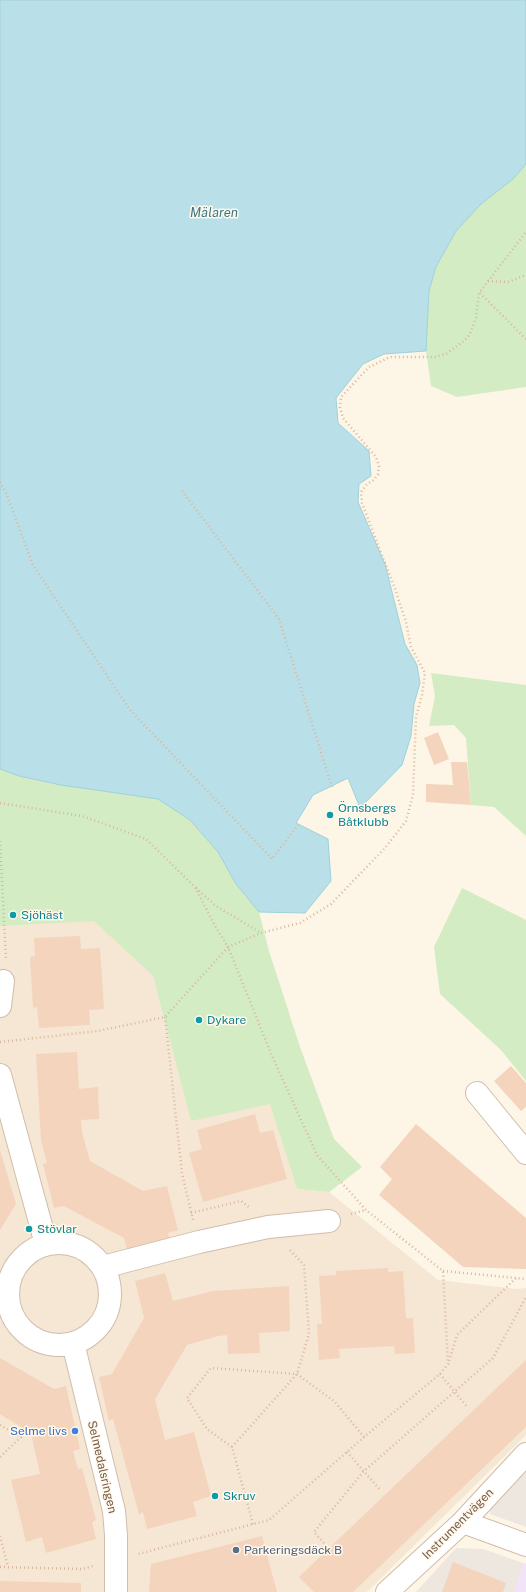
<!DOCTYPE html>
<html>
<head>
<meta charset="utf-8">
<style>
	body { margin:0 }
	canvas { display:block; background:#fdf5e6 }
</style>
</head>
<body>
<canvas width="526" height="1592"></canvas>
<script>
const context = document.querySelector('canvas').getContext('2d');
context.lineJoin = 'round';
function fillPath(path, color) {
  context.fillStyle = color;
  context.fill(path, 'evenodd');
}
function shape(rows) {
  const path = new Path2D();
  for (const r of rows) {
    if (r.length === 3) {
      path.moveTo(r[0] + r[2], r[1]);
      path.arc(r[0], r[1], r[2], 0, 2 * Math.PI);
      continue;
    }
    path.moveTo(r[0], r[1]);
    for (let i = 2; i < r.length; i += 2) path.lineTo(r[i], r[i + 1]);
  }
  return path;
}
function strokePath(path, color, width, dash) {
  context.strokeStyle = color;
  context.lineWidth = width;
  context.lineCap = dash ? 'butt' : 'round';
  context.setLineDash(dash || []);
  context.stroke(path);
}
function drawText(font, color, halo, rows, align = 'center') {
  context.font = font + ' "Public Sans",sans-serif';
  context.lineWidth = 3;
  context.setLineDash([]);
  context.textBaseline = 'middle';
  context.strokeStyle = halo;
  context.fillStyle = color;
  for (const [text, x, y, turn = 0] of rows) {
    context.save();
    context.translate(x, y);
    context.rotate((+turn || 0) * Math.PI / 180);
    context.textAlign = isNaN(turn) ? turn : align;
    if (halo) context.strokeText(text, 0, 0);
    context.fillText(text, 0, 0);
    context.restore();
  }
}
fillPath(shape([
	[94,920,153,976,191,1120,270,1103,297,1189,329,1192,438,1280,517,1289,526,1288,526,1435,367,1592,0,1592,0,926]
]), '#f5e7d4');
fillPath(shape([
	[526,1464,526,1527,490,1514,490,1502],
	[456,1548,483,1549,526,1564,526,1592,416,1592]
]), '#ede7e0');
fillPath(shape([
	[523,1563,526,1564,526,1592,514,1592]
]), '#f2e3fa');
fillPath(shape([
	[526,164,526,387,457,397,431,386,426,351,429,291,436,268,456,231,481,204,513,179],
	[431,673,526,685,526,836,494,807,471,805,466,738,454,725,429,726,435,696],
	[0,769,19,776,61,785,158,799,190,820,218,852,236,884,259,912,269,951,300,1047,334,1139,362,1167,329,1192,297,1189,270,1104,191,1121,153,976,94,921,0,926],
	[462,888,526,920,526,1081,501,1050,440,994,434,947]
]), '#d3ecc4');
const water = shape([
	[0,0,526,0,526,164,513,179,481,204,456,231,436,267,429,291,426,351,384,354,363,364,336,398,338,423,369,451,371,476,359,484,358,502,385,564,405,644,417,665,420,683,414,704,411,736,402,765,360,808,348,778,313,795,296,823,328,839,331,881,305,913,259,912,236,884,218,852,190,820,158,799,61,785,19,776,0,769,0,0]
]);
fillPath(water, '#b9e0e8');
strokePath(water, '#9fd0da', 1);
fillPath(shape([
	[438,732,449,759,434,765,424,738],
	[451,762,467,762,471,805,426,802,426,784,453,785],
	[80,936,81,949,100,948,104,1009,89,1010,90,1025,39,1028,37,1007,33,1008,30,957,35,956,34,938],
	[77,1052,79,1089,98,1087,99,1119,81,1120,82,1132,90,1161,143,1191,167,1186,178,1230,168,1233,170,1241,128,1253,124,1238,64,1206,54,1208,43,1164,47,1163,41,1140,36,1054],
	[511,1066,526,1083,526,1107,521,1111,494,1081],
	[255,1114,260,1133,273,1130,287,1179,203,1202,189,1153,202,1149,197,1130],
	[416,1124,526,1218,526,1269,463,1267,379,1195,392,1179,380,1167],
	[0,1150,16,1204,0,1230],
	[388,1268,388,1272,403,1271,406,1318,413,1318,415,1353,395,1354,394,1346,339,1349,340,1358,319,1360,317,1324,322,1324,319,1276,336,1275,336,1271],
	[165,1273,173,1301,213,1291,289,1286,290,1331,259,1333,260,1353,228,1354,227,1335,218,1336,187,1345,155,1399,165,1440,194,1432,211,1496,193,1502,197,1516,147,1529,143,1512,139,1514,113,1419,109,1421,99,1377,112,1374,144,1318,135,1281],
	[0,1358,54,1389,66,1386,80,1449,73,1451,78,1469,82,1468,96,1520,92,1522,96,1539,46,1553,42,1537,26,1542,11,1480,40,1474,31,1433,0,1414],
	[526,1360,526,1427,353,1592,314,1592,299,1577],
	[262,1536,277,1592,149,1592,151,1564],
	[453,1562,506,1583,503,1592,442,1592],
	[0,1581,81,1583,81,1592,0,1592]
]), '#f4d4bc');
const minor = shape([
	[0,1006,3,981],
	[0,1075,46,1244],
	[477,1093,526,1153],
	[59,1294,51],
	[103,1267,199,1242,268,1227,329,1221],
	[73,1343,114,1511,116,1535,116,1592],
	[463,1522,526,1545],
	[387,1592,463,1522,526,1454]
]);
strokePath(minor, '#d0bdab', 24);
strokePath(shape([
	[488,281,508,282,526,275],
	[480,293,526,339],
	[0,482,6,493,33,565,130,710,272,859,298,825],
	[182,491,279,619,332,787],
	[0,803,82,816,146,839,195,887,214,924,228,947,261,933,300,923,331,904,385,848,406,821,413,795,416,717,422,695,425,673,411,647,406,622,395,589,362,503,361,492,367,484,374,480,378,474,379,466,376,457,343,418,340,407,341,397,369,367,390,357,435,357,446,354,464,341,470,334,476,318,479,293,526,232],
	[0,841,6,960],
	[196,888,216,906,261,933],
	[165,1017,182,1173,193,1220],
	[0,1042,98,1031,165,1017,228,947,272,1056,317,1155,366,1210,443,1271,448,1364,440,1374,364,1437,269,1520,138,1554],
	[191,1213,241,1201,250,1208],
	[351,1214,365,1210],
	[443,1271,526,1279],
	[449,1361,457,1335,516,1278],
	[440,1374,468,1408],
	[0,1425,21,1437,0,1457],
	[232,1447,297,1374,309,1334,304,1265,288,1248],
	[347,1452,381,1491],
	[253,1524,232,1447,207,1429,187,1398,211,1368,297,1374,335,1402,364,1437],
	[0,1536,8,1567],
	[324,1543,314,1532,363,1472,493,1358,526,1297],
	[0,1567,82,1569,93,1566]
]), '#d9b79f', 2.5, [1, 3]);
strokePath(minor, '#fff', 22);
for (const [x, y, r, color] of [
	[330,815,4,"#0f9aa8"],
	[13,915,4,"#0f9aa8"],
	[199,1020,4,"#0f9aa8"],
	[29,1229,4,"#0f9aa8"],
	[75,1431,4,"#3f7fe0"],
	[215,1496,4,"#0f9aa8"],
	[236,1550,4,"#5c6f8a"]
]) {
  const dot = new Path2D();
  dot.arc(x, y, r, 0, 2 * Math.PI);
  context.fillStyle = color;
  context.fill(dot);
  strokePath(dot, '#fff9ed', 1.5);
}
drawText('12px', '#0d838f', '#fff9ed', [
	["Örnsbergs",338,808],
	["Båtklubb",338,822],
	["Sjöhäst",21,915],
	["Dykare",207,1020],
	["Stövlar",37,1229],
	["Skruv",223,1496]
], 'left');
drawText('12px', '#366cbe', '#fff9ed', [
	["Selme livs",67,1431]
], 'right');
drawText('12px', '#785b49', '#fff9ed', [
	["Selmedalsringen",102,1467,77],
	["Instrumentvägen",458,1524,-45]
]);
drawText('12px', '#4e5e75', '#fff9ed', [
	["Parkeringsdäck B",244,1550]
], 'left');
drawText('italic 13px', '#3f7785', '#fff9ed', [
	["Mälaren",214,213]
]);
</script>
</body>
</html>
